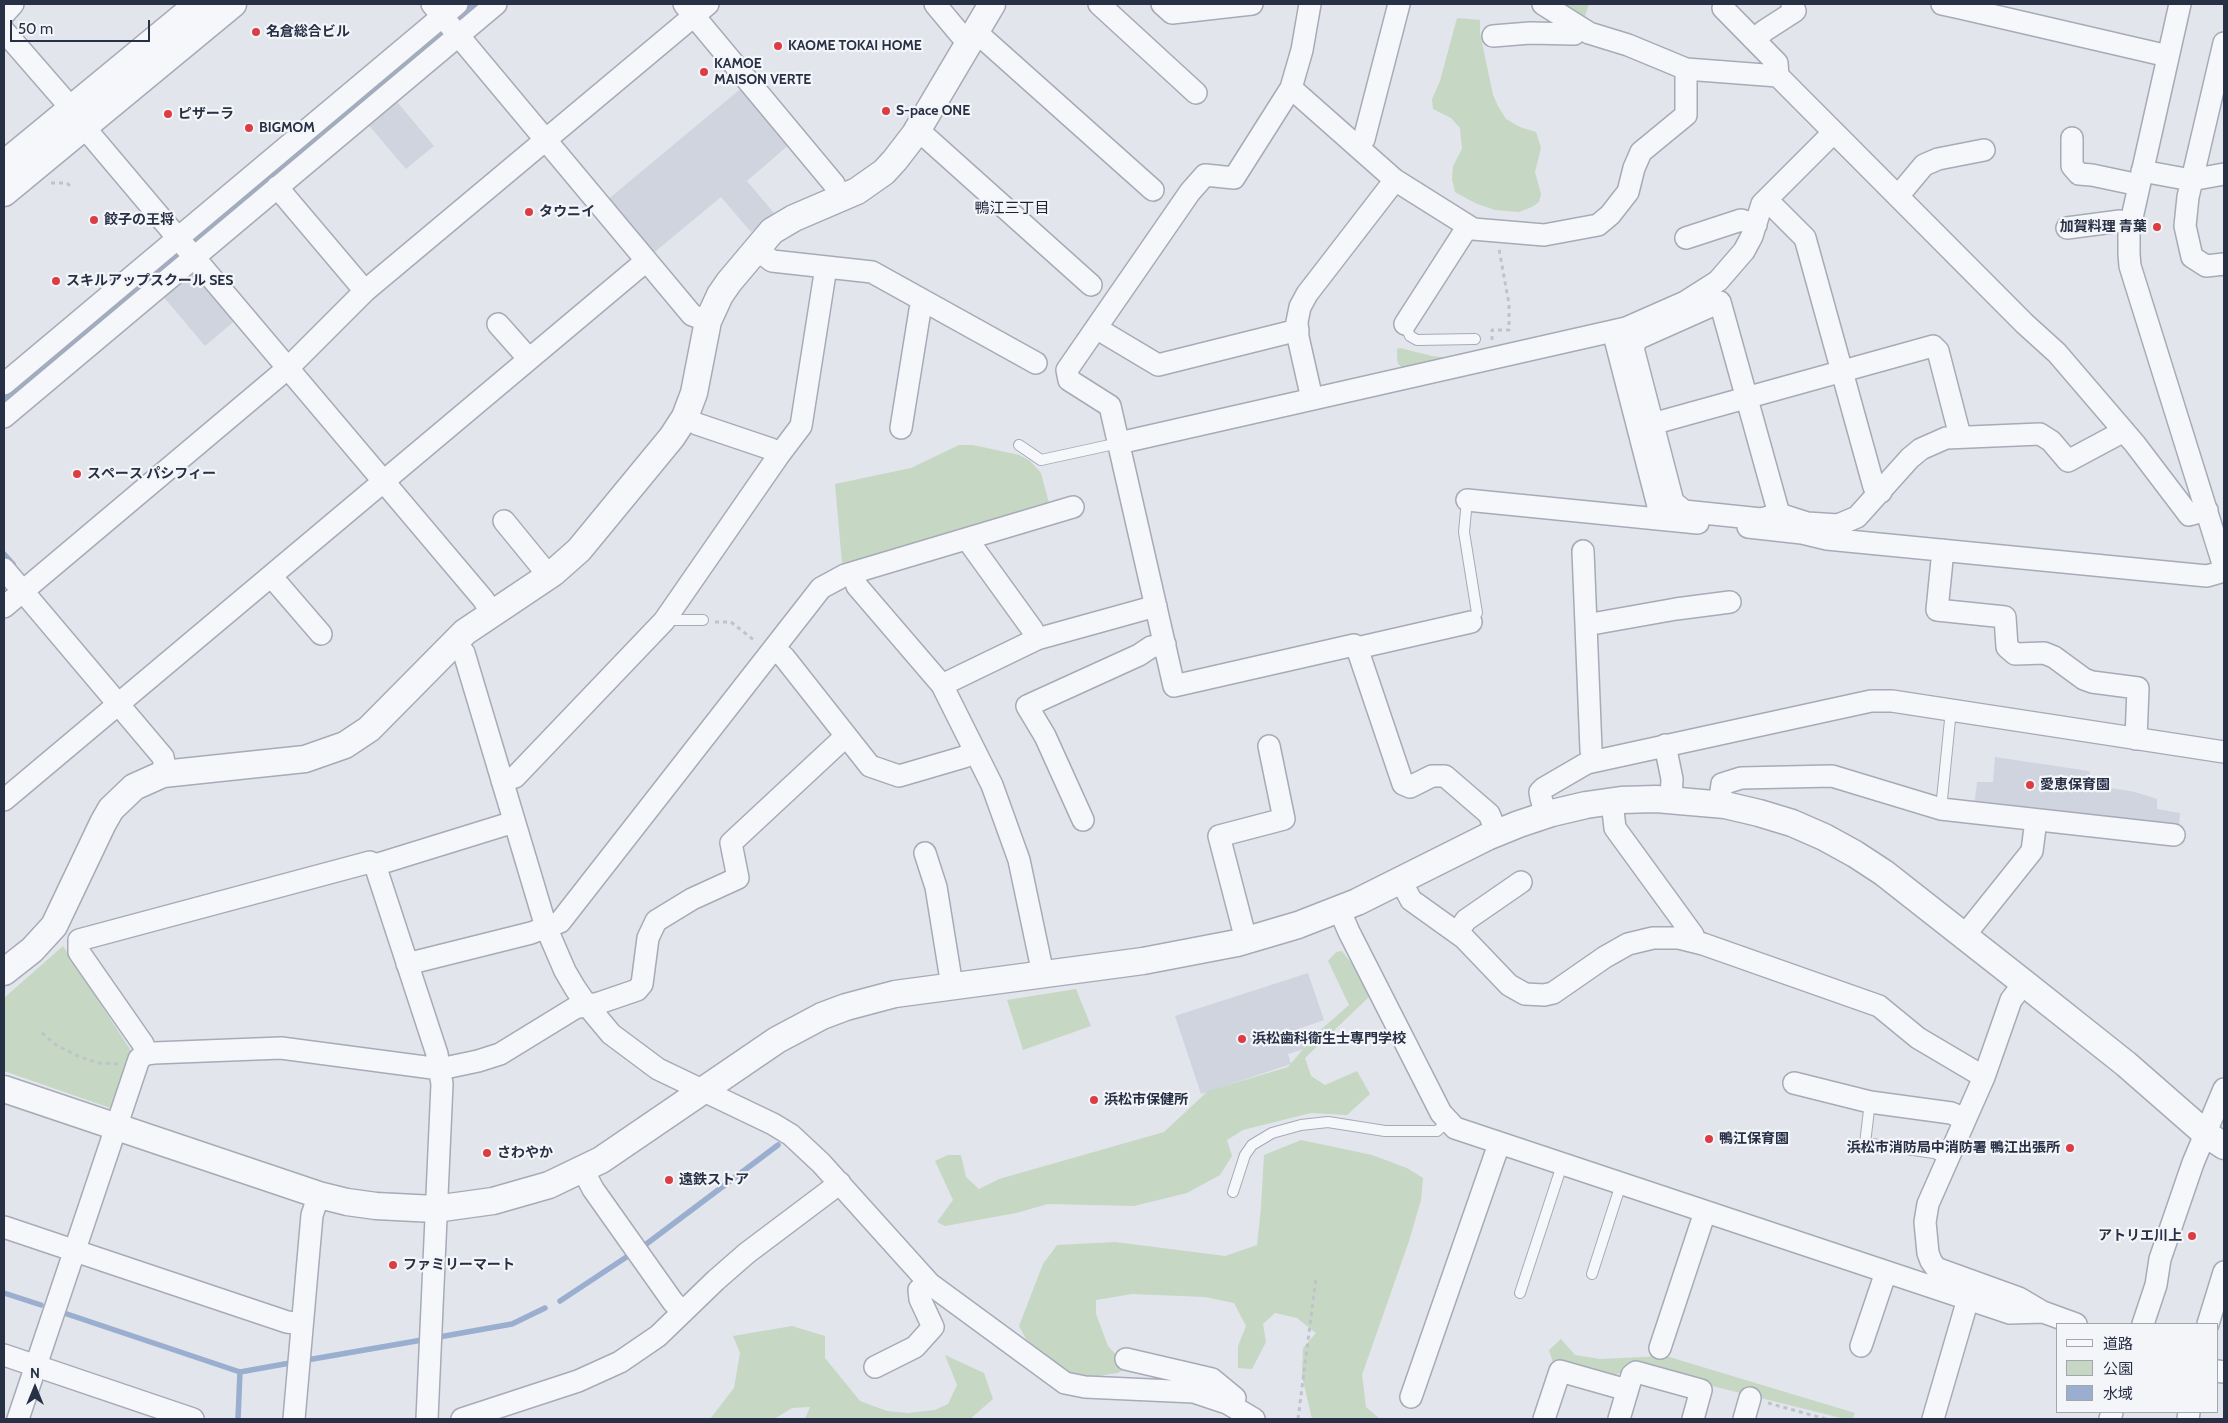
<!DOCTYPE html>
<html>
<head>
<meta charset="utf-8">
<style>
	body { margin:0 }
	#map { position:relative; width:2228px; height:1423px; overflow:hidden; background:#e2e5ec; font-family:Cabin,"Noto Sans JP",sans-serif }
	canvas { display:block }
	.frame { position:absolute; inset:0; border:5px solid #283046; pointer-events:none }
	.legend { position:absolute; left:2056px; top:1323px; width:162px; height:90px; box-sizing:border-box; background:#f3f5f9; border:1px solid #a2a6b1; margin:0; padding:6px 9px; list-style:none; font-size:15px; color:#283046 }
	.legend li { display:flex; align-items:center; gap:10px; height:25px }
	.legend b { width:25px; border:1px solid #a2a6b1 }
	.north { position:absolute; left:10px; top:1363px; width:50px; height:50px; -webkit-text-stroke:4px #f3f5f9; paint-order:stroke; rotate:0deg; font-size:14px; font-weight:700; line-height:20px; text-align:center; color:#283046 }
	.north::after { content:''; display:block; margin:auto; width:18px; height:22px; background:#283046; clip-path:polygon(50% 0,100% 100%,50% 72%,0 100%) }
	.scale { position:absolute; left:10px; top:20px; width:140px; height:22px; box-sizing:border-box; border:2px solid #283046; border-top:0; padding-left:6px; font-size:15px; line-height:18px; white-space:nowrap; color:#283046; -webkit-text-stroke:4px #f3f5f9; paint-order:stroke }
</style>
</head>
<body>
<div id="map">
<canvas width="2228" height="1423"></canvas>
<div class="frame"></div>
<ul class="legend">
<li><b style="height:6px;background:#f6f7fa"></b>道路</li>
<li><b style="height:14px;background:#c6d7c3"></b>公園</li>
<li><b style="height:14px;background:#9aaecf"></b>水域</li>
</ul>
<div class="north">N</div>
<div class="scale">50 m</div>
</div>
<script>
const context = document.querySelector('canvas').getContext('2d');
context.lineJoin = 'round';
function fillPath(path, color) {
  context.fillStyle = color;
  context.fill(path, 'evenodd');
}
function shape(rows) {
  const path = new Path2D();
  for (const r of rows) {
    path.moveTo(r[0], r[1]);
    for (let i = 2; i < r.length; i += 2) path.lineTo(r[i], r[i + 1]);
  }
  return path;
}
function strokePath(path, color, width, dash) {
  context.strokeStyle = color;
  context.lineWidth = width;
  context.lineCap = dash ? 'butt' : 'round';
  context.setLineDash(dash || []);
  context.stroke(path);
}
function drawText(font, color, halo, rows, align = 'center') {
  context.font = font + ' Cabin,"Noto Sans JP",sans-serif';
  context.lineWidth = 4.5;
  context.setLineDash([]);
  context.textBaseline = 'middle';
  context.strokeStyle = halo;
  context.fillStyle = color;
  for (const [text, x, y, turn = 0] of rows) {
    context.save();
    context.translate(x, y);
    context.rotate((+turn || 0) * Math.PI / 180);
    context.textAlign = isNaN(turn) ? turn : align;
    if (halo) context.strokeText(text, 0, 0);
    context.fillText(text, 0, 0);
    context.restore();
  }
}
fillPath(shape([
	[744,86,791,143,747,181,774,213,751,232,721,197,651,255,606,201],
	[394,98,434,146,406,169,366,122],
	[190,270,196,270,237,319,205,346,161,294],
	[1995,757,2089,771,2094,785,2135,792,2157,799,2157,809,2180,813,2179,830,1974,808,1977,782,1993,782],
	[1308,973,1324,1020,1298,1029,1305,1049,1288,1054,1291,1064,1201,1094,1175,1016]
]), '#d0d4de');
fillPath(shape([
	[1560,4,1589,4,1585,16,1574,13],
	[1457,18,1480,20,1480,33,1493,95,1498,106,1506,119,1520,127,1536,132,1541,148,1535,172,1541,194,1539,202,1532,207,1519,212,1495,210,1475,203,1455,192,1452,179,1453,166,1462,149,1460,128,1451,118,1433,109,1432,99,1440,81],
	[1400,348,1432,356,1449,358,1403,368,1398,364,1397,357,1397,349],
	[959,445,973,445,1019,455,1029,460,1041,473,1050,507,876,558,842,563,835,484,911,468],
	[63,946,135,1057,113,1109,4,1071,4,998],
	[1342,951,1355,968,1369,997,1305,1058,1311,1076,1325,1085,1357,1071,1370,1094,1347,1115,1311,1113,1243,1130,1227,1140,1232,1156,1220,1175,1187,1193,1134,1206,1048,1204,1016,1213,945,1226,937,1222,953,1200,935,1161,948,1155,961,1155,966,1177,979,1189,999,1179,1164,1132,1208,1091,1288,1067,1316,1034,1349,1005,1328,961,1336,952],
	[1076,989,1091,1026,1023,1050,1007,1000],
	[1301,1140,1372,1155,1407,1168,1423,1178,1421,1200,1409,1241,1362,1375,1366,1407,1380,1419,1312,1419,1302,1376,1303,1348,1316,1333,1297,1318,1275,1313,1263,1324,1266,1342,1252,1369,1238,1368,1238,1346,1246,1326,1234,1303,1205,1297,1132,1294,1096,1300,1096,1314,1108,1346,1129,1368,1117,1373,1070,1381,1052,1361,1026,1339,1019,1326,1043,1264,1057,1245,1115,1242,1225,1256,1257,1245,1261,1208,1264,1155],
	[792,1326,825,1336,825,1358,860,1401,887,1411,908,1413,935,1410,948,1404,957,1385,945,1355,984,1373,993,1399,970,1419,805,1419,810,1407,792,1408,774,1419,710,1419,734,1388,740,1353,733,1336],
	[1561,1339,1575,1355,1600,1359,1666,1356,1855,1413,1852,1419,1845,1419,1636,1367,1612,1376,1576,1370,1553,1363,1549,1350]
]), '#c6d7c3');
fillPath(shape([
	[470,4,483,4,4,406,4,395]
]), '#9aaecf');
strokePath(shape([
	[4,554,13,564],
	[645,1245,778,1145],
	[4,1293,41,1305],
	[560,1301,628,1256],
	[64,1313,240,1372,290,1363],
	[439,1337,512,1324,545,1308],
	[307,1360,422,1340],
	[238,1419,240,1372]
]), '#9aaecf', 5.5);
const service = shape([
	[1405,324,1410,336,1417,340,1475,339],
	[1019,445,1041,460,1119,443],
	[1467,500,1464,532,1477,613,1471,622],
	[667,617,671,620,703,620],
	[1941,809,1951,710],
	[1870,1102,1865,1143,1934,1153,1948,1159],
	[1233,1192,1245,1155,1252,1145,1272,1133,1301,1125,1328,1122,1385,1131,1437,1131,1447,1122],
	[1592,1274,1621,1184],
	[1520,1293,1562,1165]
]);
const minor = shape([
	[432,4,692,315,708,321],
	[684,4,834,184,841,199],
	[935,4,960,34,971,40],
	[1099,4,1196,93],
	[1162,4,1172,13,1252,4],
	[1310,4,1302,50,1291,88,1234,178,1205,175,1190,192,1067,370,1069,380,1110,406,1174,686,1354,645,1357,648,1471,622],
	[1543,4,1589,33,1628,45,1686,69,1778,76,2025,324,2057,353,2135,444,2189,515,2207,510],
	[1942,4,1965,9],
	[1966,4,1965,9,2168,56],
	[2180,4,2129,231,2129,254,2130,266,2224,567],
	[1723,8,1777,63,1778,76],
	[4,14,13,4],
	[4,31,71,108],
	[975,33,985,40,1153,190],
	[1493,36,1530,33,1574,34,1578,27],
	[1755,40,1764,31,1795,11,1792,4],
	[2224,43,2188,197,2185,226,2192,257,2206,266,2224,264],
	[1291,88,1395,180,1473,229,1544,235,1598,225,1610,215,1628,192,1634,168,1641,152,1686,115,1686,69],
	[84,127,483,599,492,613],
	[916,132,927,138,1091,285],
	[2072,138,2072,166,2079,174,2092,175,2139,185],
	[1358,146,1364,139,1399,4],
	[2142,171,2191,180,2224,174],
	[277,187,365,291],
	[1898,196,1924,165,1938,159,1984,150],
	[1775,208,1805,238,1874,487,1881,492],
	[2067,228,2120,221,2131,223],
	[1686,238,1741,220,1756,225],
	[756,249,772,261,872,272,1036,363],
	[498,324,529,359],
	[1405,324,1468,226],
	[1096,328,1158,365,1298,330],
	[1613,331,1658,506,1657,519],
	[4,384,457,4],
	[1312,399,1298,337,1297,322,1300,307,1307,294,1395,180],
	[4,417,496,4],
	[685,417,697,424,771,449,779,455],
	[1652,424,1933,346,1938,351,1960,436],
	[901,428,920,310,925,302],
	[1119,443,1626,328,1685,302,1718,281,1744,251,1752,236,1762,204,1834,132],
	[1467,500,1698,523],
	[1779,514,1761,519,1684,511,1673,502,1633,348,1637,339,1720,302,1779,514,1807,523,1838,525,1857,517,1910,458,1921,449,1946,438,2040,434,2051,441,2068,461,2124,431],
	[504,521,549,576],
	[1748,527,1802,533,1827,539,2207,576,2224,571],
	[969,538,972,546,1032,629,1037,639],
	[1943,550,1937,610,2005,617,2007,647,2015,654,2044,653,2054,657,2084,679,2092,682,2138,688,2136,739],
	[1583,551,1586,625],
	[4,569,163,757,166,773],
	[853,573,857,586,942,685,992,785,1019,860,1043,974],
	[271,576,321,634],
	[4,607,288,368,365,291,708,4],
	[454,643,464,653,546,927,565,971,575,988,586,1004,611,1034,658,1069,773,1124,791,1135,821,1163,930,1284,1065,1383,1085,1387,1194,1392,1227,1403,1254,1419],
	[1357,648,1403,784,1410,787,1432,776,1445,776,1489,814,1497,833],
	[774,649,784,657,870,766,899,776,964,757,975,751],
	[942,685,1037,639,1156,606],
	[1665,745,1672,779,1671,800],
	[1593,761,1591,750,1586,625,1676,609,1730,602],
	[502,781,515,777,664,621,779,455,801,426,826,267],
	[4,800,646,261],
	[1612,802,1615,828,1693,935,1692,940],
	[1719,805,1722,784,1741,778,1832,776,1941,809,2174,835],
	[1546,815,1541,798,1540,792,1544,788,1587,763,1871,701,1892,701,2224,752],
	[1083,820,1045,736,1027,706,1139,655,1151,647,1165,644],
	[925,853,936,887,952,986],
	[375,865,437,1054,442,1084,427,1419],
	[1401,881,1411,900,1464,938,1509,985,1525,994,1544,995,1553,993,1605,957,1628,944,1653,938,1679,938,1703,944,1879,1006,1918,1038,1984,1077],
	[1339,909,1349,932,1441,1113,1455,1128,2010,1313,2043,1312,2076,1324],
	[1457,933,1466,920,1521,882],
	[1964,936,2032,851,2036,820],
	[1246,940,1219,836,1284,819,1269,746],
	[407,964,531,933,560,922,821,588,845,575,1073,507],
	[2024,983,2011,1000,1984,1077,1928,1204,1925,1222,1928,1253,1931,1261,1936,1268,2019,1298,2041,1311],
	[146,1054,143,1044,79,952,79,940,370,862,375,865,514,822],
	[1794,1083,1870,1102,1951,1113,1965,1119],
	[583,1170,593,1189,673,1302,683,1312],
	[4,1227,287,1322,302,1324],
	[2143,1324,2156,1285,2160,1259,2193,1163,2224,1089],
	[2208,1324,2224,1272],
	[1861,1346,1886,1272],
	[1660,1348,1705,1212],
	[4,1355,193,1419],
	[1126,1359,1212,1379,1235,1398,1232,1402],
	[875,1367,915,1347,933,1327,920,1299,919,1290,928,1283],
	[2217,1371,2224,1372],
	[1411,1397,1499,1144],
	[18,1419,139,1059,146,1054,154,1053,281,1048,440,1069,478,1061,500,1054,575,1008,599,1003,637,990,642,984,648,938,656,921,692,899,738,878,731,843,846,736],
	[294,1419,312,1215,319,1195],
	[462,1419,578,1381,620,1362,658,1336,716,1280,747,1253,840,1183],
	[1544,1419,1560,1371,1627,1390],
	[1619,1419,1632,1375,1636,1372,1701,1390,1693,1419],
	[1744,1419,1750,1398],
	[1933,1419,1968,1299],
	[2110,1419,2112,1412],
	[2188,1419,2189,1412]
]);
const tertiary = shape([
	[4,164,198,4],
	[4,193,233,4],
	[4,972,32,950,54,926,103,823,111,809,134,787,163,774,305,759,345,745,369,729,465,632,553,573,579,550,672,437,685,417,694,393,708,321,720,295,729,282,772,231,794,218,857,191,884,172,895,160,915,134,992,4],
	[4,1089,319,1195,347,1202,376,1206,435,1209,493,1201,549,1185,601,1160,777,1040,822,1016,846,1007,895,994,1143,961,1237,943,1298,925,1357,902,1487,837,1519,824,1552,813,1586,805,1621,800,1656,799,1725,805,1759,813,1792,823,1824,837,1855,854,1884,873,2024,983,2126,1064,2206,1134,2224,1146]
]);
strokePath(service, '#a6abb7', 12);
strokePath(minor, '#a6abb7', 24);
strokePath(tertiary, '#a6abb7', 29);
strokePath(shape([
	[51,183,67,183,70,186],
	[1492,340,1492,330,1509,330,1509,304,1499,249],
	[715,622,731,622,755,641],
	[42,1033,56,1045,80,1057,99,1063,118,1064],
	[1768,1403,1826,1419],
	[1298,1419,1316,1278]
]), '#c0c3cb', 3, [4, 4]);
strokePath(service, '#f6f7fa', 10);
strokePath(minor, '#f6f7fa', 21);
strokePath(tertiary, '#f6f7fa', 26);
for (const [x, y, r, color] of [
	[256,32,5,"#dc3d44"],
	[778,46,5,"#dc3d44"],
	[704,72,5,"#dc3d44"],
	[886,111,5,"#dc3d44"],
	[168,114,5,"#dc3d44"],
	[249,128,5,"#dc3d44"],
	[529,212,5,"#dc3d44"],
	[94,220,5,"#dc3d44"],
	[2157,227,5,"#dc3d44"],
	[56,281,5,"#dc3d44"],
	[77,474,5,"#dc3d44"],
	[2030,785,5,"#dc3d44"],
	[1242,1039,5,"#dc3d44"],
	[1094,1100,5,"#dc3d44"],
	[1709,1139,5,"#dc3d44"],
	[2070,1148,5,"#dc3d44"],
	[487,1153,5,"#dc3d44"],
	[669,1180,5,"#dc3d44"],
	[2192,1236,5,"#dc3d44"],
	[393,1265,5,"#dc3d44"]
]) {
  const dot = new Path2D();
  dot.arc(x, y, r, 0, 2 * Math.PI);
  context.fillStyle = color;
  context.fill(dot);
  strokePath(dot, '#f3f5f9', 2);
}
drawText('bold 14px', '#283046', '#f3f5f9', [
	["名倉総合ビル",266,32],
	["KAOME TOKAI HOME",788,46],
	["KAMOE",714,64],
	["MAISON VERTE",714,80],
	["S-pace ONE",896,111],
	["ピザーラ",178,114],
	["BIGMOM",259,128],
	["タウニイ",539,212],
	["餃子の王将",104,220],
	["加賀料理 青葉",2147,227,"right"],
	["スキルアップスクール SES",66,281],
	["スペース パシフィー",87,474],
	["愛恵保育園",2040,785],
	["浜松歯科衛生士専門学校",1252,1039],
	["浜松市保健所",1104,1100],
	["鴨江保育園",1719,1139],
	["浜松市消防局中消防署 鴨江出張所",2060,1148,"right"],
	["さわやか",497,1153],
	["遠鉄ストア",679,1180],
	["アトリエ川上",2182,1236,"right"],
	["ファミリーマート",403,1265]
], 'left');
drawText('15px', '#1b2137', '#f3f5f9', [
	["鴨江三丁目",1012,209]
]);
</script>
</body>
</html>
